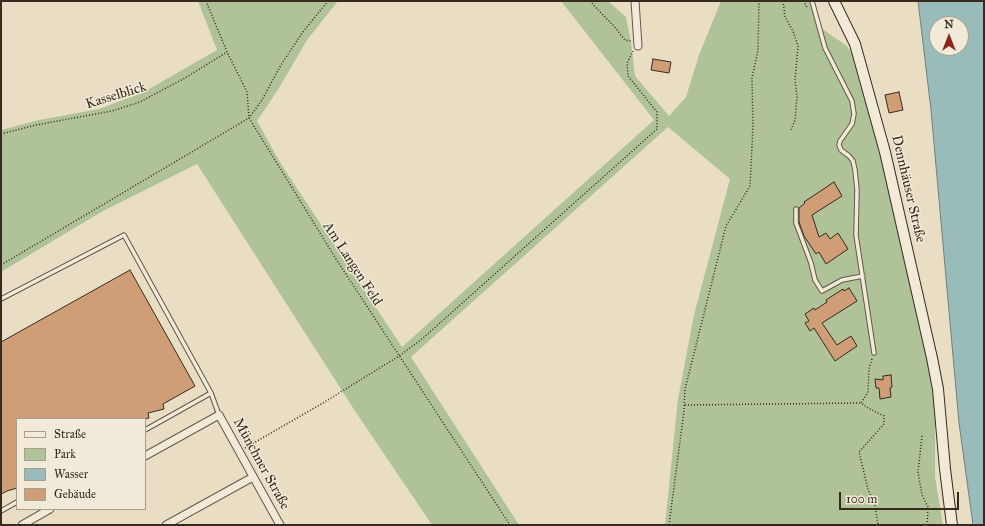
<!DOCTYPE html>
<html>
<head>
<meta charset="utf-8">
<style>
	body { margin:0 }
	#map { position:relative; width:985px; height:526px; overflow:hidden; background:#e9dec3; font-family:"IM FELL Great Primer",serif }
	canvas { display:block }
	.frame { position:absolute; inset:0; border:2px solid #362b1e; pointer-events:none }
	.legend { position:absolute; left:16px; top:418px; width:130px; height:92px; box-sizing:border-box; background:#f1ead8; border:1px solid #a69e8e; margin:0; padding:5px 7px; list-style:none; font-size:12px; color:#362b1e }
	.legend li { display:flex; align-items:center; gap:8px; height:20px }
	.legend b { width:20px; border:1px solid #a69e8e }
	.north { position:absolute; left:929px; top:16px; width:40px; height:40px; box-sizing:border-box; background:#f1ead8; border:1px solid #a69e8e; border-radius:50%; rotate:0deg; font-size:11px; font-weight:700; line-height:16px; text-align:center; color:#362b1e }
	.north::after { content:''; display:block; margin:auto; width:14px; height:18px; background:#8f2418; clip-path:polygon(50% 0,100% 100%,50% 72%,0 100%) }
	.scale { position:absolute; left:839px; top:492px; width:120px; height:18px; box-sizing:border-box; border:2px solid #362b1e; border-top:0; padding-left:5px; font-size:12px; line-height:14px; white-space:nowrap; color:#362b1e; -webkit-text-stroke:3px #f1ead8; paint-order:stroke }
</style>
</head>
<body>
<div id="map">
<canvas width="985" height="526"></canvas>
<div class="frame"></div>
<ul class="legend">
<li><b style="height:5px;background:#f1ead8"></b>Straße</li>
<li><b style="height:11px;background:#b0c298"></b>Park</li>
<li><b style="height:11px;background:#99bbb9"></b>Wasser</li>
<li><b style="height:11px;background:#cf9e77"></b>Gebäude</li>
</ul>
<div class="north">N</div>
<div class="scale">100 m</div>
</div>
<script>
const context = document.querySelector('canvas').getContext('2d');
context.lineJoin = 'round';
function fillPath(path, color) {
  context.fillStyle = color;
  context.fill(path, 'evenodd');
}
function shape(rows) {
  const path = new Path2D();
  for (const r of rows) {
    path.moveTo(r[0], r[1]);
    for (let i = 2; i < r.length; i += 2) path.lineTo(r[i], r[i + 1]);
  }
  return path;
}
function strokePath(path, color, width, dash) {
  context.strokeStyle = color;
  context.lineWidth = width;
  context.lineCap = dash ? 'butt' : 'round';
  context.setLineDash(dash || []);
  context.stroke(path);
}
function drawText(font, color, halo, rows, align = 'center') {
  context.font = font + ' "IM FELL Great Primer",serif';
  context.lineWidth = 3;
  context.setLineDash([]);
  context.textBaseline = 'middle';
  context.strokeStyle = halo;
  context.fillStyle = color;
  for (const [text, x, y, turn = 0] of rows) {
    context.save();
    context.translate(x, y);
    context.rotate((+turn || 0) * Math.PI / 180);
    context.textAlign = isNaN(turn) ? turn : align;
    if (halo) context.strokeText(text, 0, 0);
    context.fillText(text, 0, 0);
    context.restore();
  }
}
fillPath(shape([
	[198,1,338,1,307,40,279,88,257,121,281,164,402,347,654,120,561,1,608,1,626,17,631,42,635,76,669,116,686,97,699,55,721,1,810,1,818,26,847,46,853,55,882,152,935,390,935,477,943,525,665,525,678,399,694,315,730,179,668,127,411,357,519,525,432,525,355,411,197,164,103,211,1,272,1,130,39,120,99,109,142,93,217,50]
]), '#b0c298');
const water = shape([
	[918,1,984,1,984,525,973,525,959,423,931,110,918,1],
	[937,24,961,24,961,48,937,48,937,24]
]);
fillPath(water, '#99bbb9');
strokePath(water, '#71817b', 1);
const building = shape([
	[653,59,671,62,669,73,651,70,653,59],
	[899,92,903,110,889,113,885,95,899,92],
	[834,182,842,196,812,215,819,237,826,233,830,239,838,233,848,249,826,264,819,252,816,254,804,236,799,222,799,208,805,203,804,202,834,182],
	[130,270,195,386,163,404,164,409,148,413,149,418,143,419,17,419,17,488,7,491,1,494,1,342,130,270],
	[849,288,857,301,822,323,837,345,851,336,857,346,835,361,814,328,810,331,805,323,809,321,805,314,814,308,815,310,827,302,826,300,843,289,844,291,849,288],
	[891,375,892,387,890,388,891,397,880,399,879,388,876,388,875,379,883,380,883,376,891,375]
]);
fillPath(building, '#cf9e77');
strokePath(building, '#362b1e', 1);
const lane = shape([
	[812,1,825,48,852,101,854,114,852,124,840,141,839,145,841,150,849,156,853,161,855,170,857,190,856,235,874,353],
	[796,209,796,223,811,263,815,280,822,291,842,280,863,276],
	[1,299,124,235,211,393,219,415],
	[145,430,211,393],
	[1,511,17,502]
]);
const street = shape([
	[635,1,638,46],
	[145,456,219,415,280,525],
	[22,525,50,509],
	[166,525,253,477]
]);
const secondary = shape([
	[834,1,855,44,885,152,932,358,938,389,945,469,952,525]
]);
strokePath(lane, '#635847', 5.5);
strokePath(street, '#635847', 9);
strokePath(secondary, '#362b1e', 12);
strokePath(shape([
	[206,1,227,52,247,92,249,118,336,259,510,525],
	[590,1,601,13,613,25,625,40,631,41],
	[783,1,785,17,793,31,798,46,795,80,797,97,795,120,791,130],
	[803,1,807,7],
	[1,134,36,125,112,111,140,102,185,78,227,52],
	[1,265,249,118,262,100,281,65,302,33,328,1],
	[872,359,869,369,868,392,861,403,868,408,884,416,884,424,859,452,868,489,875,505,878,525],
	[685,405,861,403],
	[922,436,918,472,922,495,928,507,927,525],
	[245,448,323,403,399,356,422,339,657,129,657,112,628,76,627,63,633,51],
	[669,525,684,411,685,389,726,226,750,186,753,126,752,78,758,50,759,1]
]), '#362b1e', 1.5, [1, 2]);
strokePath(lane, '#f1ead8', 3.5);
strokePath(street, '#f1ead8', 7);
strokePath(secondary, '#f1ead8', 10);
drawText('14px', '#362b1e', '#f1ead8', [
	["Kasselblick",116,96,-17],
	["Dennhäuser Straße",908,189,77],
	["Am Langen Feld",352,264,57],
	["Münchner Straße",261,464,61]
]);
</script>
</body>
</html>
